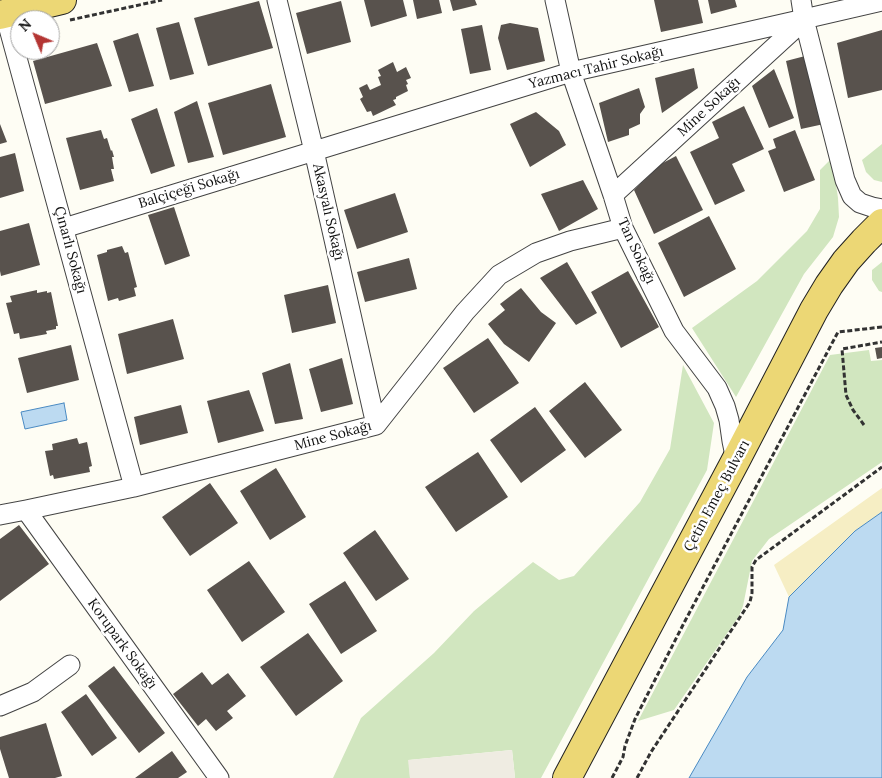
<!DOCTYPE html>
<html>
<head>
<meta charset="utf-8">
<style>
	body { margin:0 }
	#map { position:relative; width:882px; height:778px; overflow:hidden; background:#fefdf4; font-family:Lora,serif }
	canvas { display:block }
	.north { position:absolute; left:10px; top:10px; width:50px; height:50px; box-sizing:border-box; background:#fff; border:1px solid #9f9f9f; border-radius:50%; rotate:315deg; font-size:14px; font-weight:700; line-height:20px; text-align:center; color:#101010 }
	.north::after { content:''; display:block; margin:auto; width:18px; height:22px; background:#b43533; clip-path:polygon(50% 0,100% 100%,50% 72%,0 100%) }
</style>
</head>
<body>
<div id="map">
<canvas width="882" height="778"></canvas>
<div class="north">N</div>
</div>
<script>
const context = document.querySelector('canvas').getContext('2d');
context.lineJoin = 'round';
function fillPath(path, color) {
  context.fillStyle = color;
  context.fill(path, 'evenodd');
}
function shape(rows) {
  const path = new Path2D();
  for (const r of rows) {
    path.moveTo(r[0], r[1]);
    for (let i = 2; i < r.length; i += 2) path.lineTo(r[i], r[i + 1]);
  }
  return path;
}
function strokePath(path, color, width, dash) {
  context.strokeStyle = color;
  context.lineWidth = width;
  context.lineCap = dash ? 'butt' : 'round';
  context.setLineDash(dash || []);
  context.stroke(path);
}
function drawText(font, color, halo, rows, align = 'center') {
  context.font = font + ' Lora,serif';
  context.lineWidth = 5;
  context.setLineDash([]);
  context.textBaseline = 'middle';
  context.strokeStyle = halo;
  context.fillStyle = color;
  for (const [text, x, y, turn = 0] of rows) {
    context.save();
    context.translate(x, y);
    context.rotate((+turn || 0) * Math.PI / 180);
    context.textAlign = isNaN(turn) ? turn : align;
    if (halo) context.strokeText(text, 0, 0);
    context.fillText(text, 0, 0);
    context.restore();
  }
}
fillPath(shape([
	[882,144,882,182,874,180,866,172,862,160],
	[832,158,838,198,839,217,833,237,804,274,736,397,692,328,757,281,807,231,820,209,820,170],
	[882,262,882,292,879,291,872,280,872,270],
	[869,350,871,361,882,360,882,462,769,539,752,561,743,606,739,616,674,710,638,721,830,355],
	[683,365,714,423,707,470,541,778,515,778,512,750,409,760,410,778,333,778,361,718,434,653,474,611,533,562,559,580,574,576,640,502,670,449]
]), '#d1e6bf');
fillPath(shape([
	[882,488,882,512,855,531,789,597,774,565]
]), '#f6eec4');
fillPath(shape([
	[512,750,515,778,410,778,408,760]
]), '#efece2');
const water = shape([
	[64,403,67,420,25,429,21,412,64,403],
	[882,512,882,778,689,778,747,677,783,630,789,597,855,531,882,512]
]);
fillPath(water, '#bcdaf1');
strokePath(water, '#4a8ac2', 1);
fillPath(shape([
	[364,0,403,0,407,16,371,27],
	[413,0,439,0,442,13,417,19],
	[450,0,475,0,477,5,453,11],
	[654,0,698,0,703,23,661,32],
	[708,0,735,0,737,7,711,14],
	[259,1,273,48,208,66,194,18],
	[341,1,351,42,307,54,296,13],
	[179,22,194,74,170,80,156,28],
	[510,23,538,28,545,61,507,70,498,38,501,25],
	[482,25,491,70,470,74,461,29],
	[882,30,882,90,848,98,837,43],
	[138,33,154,86,129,92,113,41],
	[97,43,112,86,45,104,33,61],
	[809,55,824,124,801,129,786,61],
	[393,62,397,72,406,67,411,78,406,80,408,84,406,85,408,91,396,97,396,99,393,100,396,105,373,116,371,111,367,112,360,99,363,97,359,88,367,84,370,90,381,85,378,77,381,76,378,70],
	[694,68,698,88,662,113,655,78],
	[774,69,794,118,769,128,752,86],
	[271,84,286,137,223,155,208,103],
	[639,88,645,107,640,114,640,124,629,129,629,135,608,142,599,103],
	[197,101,214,157,188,163,174,112],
	[744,106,764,149,732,164,745,191,715,205,690,152,719,138,712,122],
	[157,108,175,166,151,174,131,119],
	[536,112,559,131,566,145,530,167,510,124],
	[0,124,7,142,0,144],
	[101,130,104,139,107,138,111,151,112,150,114,157,112,157,114,169,111,169,114,181,80,190,66,138],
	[795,130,815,180,784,192,768,151,776,148,773,139],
	[15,153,24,191,0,198,0,157],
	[676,156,703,210,654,234,634,190,661,164],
	[583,180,598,209,559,231,541,194],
	[395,193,408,232,357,249,344,210],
	[174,207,190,256,165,265,148,215],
	[709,216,736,269,684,297,658,243],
	[29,223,40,265,1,276,0,271,0,231],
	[122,246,125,253,128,252,137,287,134,288,136,296,119,301,118,298,108,301,97,255,107,252,107,250],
	[409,258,417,289,365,302,357,272],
	[567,262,597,313,576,325,540,278],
	[628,271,659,327,621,348,591,292],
	[328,285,336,323,292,333,284,295],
	[521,288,541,312,556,323,529,362,504,344,488,324,505,310,500,304],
	[37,290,37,293,47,291,47,293,51,292,58,326,56,326,56,329,46,331,47,334,20,339,19,333,14,334,6,303,12,302,10,296],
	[173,319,184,359,127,374,118,334],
	[488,338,519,383,474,413,443,368],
	[71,345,79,380,27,393,18,358],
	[882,347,882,358,877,359,875,348],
	[342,358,353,404,321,412,309,369],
	[290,363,303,419,275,424,262,373],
	[585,382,622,430,585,458,549,411],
	[249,390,264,431,218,443,207,401],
	[181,405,188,433,140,445,134,417],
	[535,407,566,450,521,483,490,440],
	[77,438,79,444,87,442,92,466,89,467,90,472,54,479,53,475,50,476,45,451,53,450,52,444],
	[478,452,508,497,456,532,425,487],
	[276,468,306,517,270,540,240,491],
	[210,483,238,523,190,556,162,517],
	[19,525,49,564,0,601,0,539],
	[375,530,409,579,376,601,343,553],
	[249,561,285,612,242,642,207,590],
	[345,581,377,631,341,654,309,604],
	[308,633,343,681,296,716,260,667],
	[114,666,165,733,139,753,88,686],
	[202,672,212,685,228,673,246,696,227,711,233,718,216,731,206,719,198,726,173,694],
	[86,694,117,738,92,756,61,712],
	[46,723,62,776,55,778,9,778,0,749,0,737],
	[172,751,187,772,178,778,135,778]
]), '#58524d');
const street = shape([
	[277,0,314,151,376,425],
	[555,0,571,72,613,195,623,228,674,331,717,388,725,406,729,420,732,441,736,460],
	[801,0,804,19,845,180,852,196,860,203,872,207,882,209],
	[5,14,134,487],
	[613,195,804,20],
	[64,228,571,72,804,19,882,1],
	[26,510,219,778],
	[0,515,26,510,134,487,376,425,465,312,499,275,536,253,570,241,623,228],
	[0,706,33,692,70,665]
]);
const primary = shape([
	[0,15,62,0],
	[567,778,736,460,814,310,829,285,846,261,864,241,882,223]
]);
strokePath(street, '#434343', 21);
strokePath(primary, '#212121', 30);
strokePath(shape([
	[70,20,162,0],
	[864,425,853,410,846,395,842,349,882,342],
	[612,778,623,757,625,746,635,719,685,621,838,332,882,327],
	[637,778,651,752,750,602,752,593,752,567,756,560,882,467]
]), '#323232', 3, [5, 2.5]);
strokePath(street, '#fff', 19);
strokePath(primary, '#ecd775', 28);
drawText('14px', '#101010', '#fff', [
	["Yazmacı Tahir Sokağı",596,68,-14],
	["Mine Sokağı",709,107,-43],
	["Balçiçeği Sokağı",189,189,-17],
	["Akasyalı Sokağı",328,212,77],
	["Çınarlı Sokağı",70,250,75],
	["Tan Sokağı",636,251,65],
	["Mine Sokağı",333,436,-15],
	["Çetin Emeç Bulvarı",717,496,-62],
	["Korupark Sokağı",122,644,54]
]);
</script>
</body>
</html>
